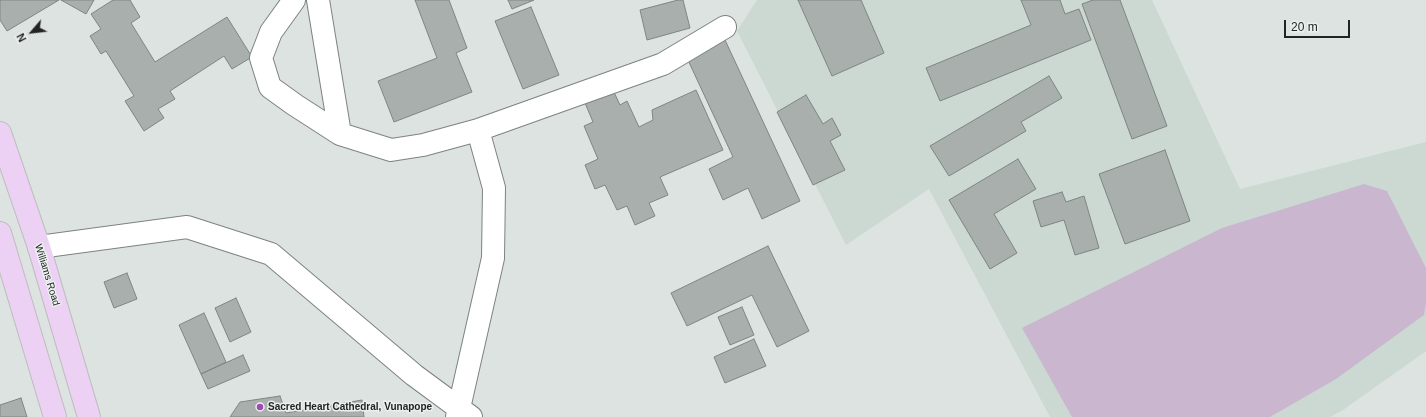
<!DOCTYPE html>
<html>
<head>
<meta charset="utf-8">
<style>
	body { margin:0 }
	#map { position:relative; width:1426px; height:417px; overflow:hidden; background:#dde3e0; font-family:Helvetica,sans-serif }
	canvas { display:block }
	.north { position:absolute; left:12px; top:12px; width:40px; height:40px; -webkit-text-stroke:3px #eaf0ee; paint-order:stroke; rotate:242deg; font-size:11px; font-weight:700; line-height:16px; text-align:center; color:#222423 }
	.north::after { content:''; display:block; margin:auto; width:14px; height:18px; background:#222423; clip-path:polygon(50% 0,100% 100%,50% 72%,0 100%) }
	.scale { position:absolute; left:1284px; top:20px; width:66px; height:18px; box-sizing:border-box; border:2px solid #222423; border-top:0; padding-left:5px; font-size:12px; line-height:14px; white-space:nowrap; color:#222423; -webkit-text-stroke:3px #eaf0ee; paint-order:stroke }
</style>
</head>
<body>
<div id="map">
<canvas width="1426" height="417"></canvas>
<div class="north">N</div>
<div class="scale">20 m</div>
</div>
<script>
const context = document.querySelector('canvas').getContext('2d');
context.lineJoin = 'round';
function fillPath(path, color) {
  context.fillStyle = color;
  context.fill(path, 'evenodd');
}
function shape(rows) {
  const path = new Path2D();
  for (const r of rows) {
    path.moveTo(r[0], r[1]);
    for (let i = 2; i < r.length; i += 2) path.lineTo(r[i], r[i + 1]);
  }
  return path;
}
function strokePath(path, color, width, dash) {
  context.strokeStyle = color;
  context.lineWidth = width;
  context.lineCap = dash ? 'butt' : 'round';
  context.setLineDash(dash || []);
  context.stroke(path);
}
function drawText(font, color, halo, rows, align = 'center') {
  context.font = font + ' Helvetica,sans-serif';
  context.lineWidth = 3;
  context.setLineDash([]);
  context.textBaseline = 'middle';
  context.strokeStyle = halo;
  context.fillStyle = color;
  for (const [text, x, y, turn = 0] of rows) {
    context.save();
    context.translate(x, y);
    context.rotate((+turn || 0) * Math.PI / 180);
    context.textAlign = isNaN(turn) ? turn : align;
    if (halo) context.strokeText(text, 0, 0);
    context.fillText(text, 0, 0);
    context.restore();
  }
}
fillPath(shape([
	[757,0,1152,0,1240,189,1426,142,1426,351,1343,410,1330,417,1050,417,929,189,846,245,737,31]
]), '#cbd9d2');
fillPath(shape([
	[1364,184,1387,191,1426,268,1426,303,1424,315,1336,379,1270,417,1072,417,1022,328,1222,228]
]), '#cab7cf');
const building = shape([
	[0,0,59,0,7,31,0,20,0,0],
	[61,0,94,0,86,14,61,0],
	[113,0,130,0,140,17,131,23,155,62,227,17,252,57,232,69,224,56,170,91,175,99,158,109,164,118,144,131,125,101,134,96,106,51,101,54,90,36,101,29,91,14,113,0],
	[415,0,449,0,467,48,456,53,472,92,394,122,378,81,437,58,415,0],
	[508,0,534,0,512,9,508,0],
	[678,0,683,0,690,28,647,40,640,10,678,0],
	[798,0,861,0,884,53,832,76,798,0],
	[1021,0,1060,0,1065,14,1079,9,1091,40,940,101,926,68,1031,25,1021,0],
	[1093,0,1120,0,1167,126,1132,139,1082,4,1093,0],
	[531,7,559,75,523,89,495,21,531,7],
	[725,40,800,201,762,219,748,188,723,200,709,169,733,157,687,58,725,40],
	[1049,76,1062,98,1021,122,1026,131,949,176,930,146,1049,76],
	[613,90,620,105,627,101,639,127,653,120,652,110,696,90,723,150,660,177,668,195,649,203,655,216,635,225,627,206,617,210,605,185,595,189,585,165,598,159,584,126,593,122,585,103,613,90],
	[806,95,823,124,832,118,841,135,830,141,845,170,813,185,777,112,806,95],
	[1165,150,1190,221,1125,244,1099,174,1165,150],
	[1018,159,1036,189,994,214,1017,253,990,269,949,200,1018,159],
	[1062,192,1066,202,1084,196,1099,248,1075,255,1064,220,1041,227,1033,201,1062,192],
	[768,246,809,331,777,347,752,295,687,326,671,293,768,246],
	[127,273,137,299,114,308,104,282,127,273],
	[236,298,251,332,230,342,215,308,236,298],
	[742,307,754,335,730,345,718,317,742,307],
	[204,313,226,362,201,374,179,325,204,313],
	[754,339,766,366,725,383,714,357,754,339],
	[243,355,250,371,208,389,201,374,243,355],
	[280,396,286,413,362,400,364,417,230,417,240,402,280,396],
	[21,398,27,417,0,417,0,405,21,398]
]);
fillPath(building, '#a9afad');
strokePath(building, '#7f8582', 1);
const street = shape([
	[294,0,271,32,261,58,270,87,295,105,340,134,318,0],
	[478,130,663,64,725,27],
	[340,134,391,150,423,145,478,130,494,188,493,258,457,417],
	[39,247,187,227,271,254,414,375,471,417]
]);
const primary = shape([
	[0,133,39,247,89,417],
	[0,233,55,417]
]);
strokePath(street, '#7d8381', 24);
strokePath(primary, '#bdbdbd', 24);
strokePath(street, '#fff', 22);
strokePath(primary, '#ecd1f4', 22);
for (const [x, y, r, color] of [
	[260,407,4,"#a049b6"]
]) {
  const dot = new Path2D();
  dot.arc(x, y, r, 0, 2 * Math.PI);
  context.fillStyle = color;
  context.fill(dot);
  strokePath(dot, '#eaf0ee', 1.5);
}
drawText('10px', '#222423', '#eaf0ee', [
	["Williams Road",47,275,73]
]);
drawText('bold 10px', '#222423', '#eaf0ee', [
	["Sacred Heart Cathedral, Vunapope",268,407]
], 'left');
</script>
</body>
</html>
